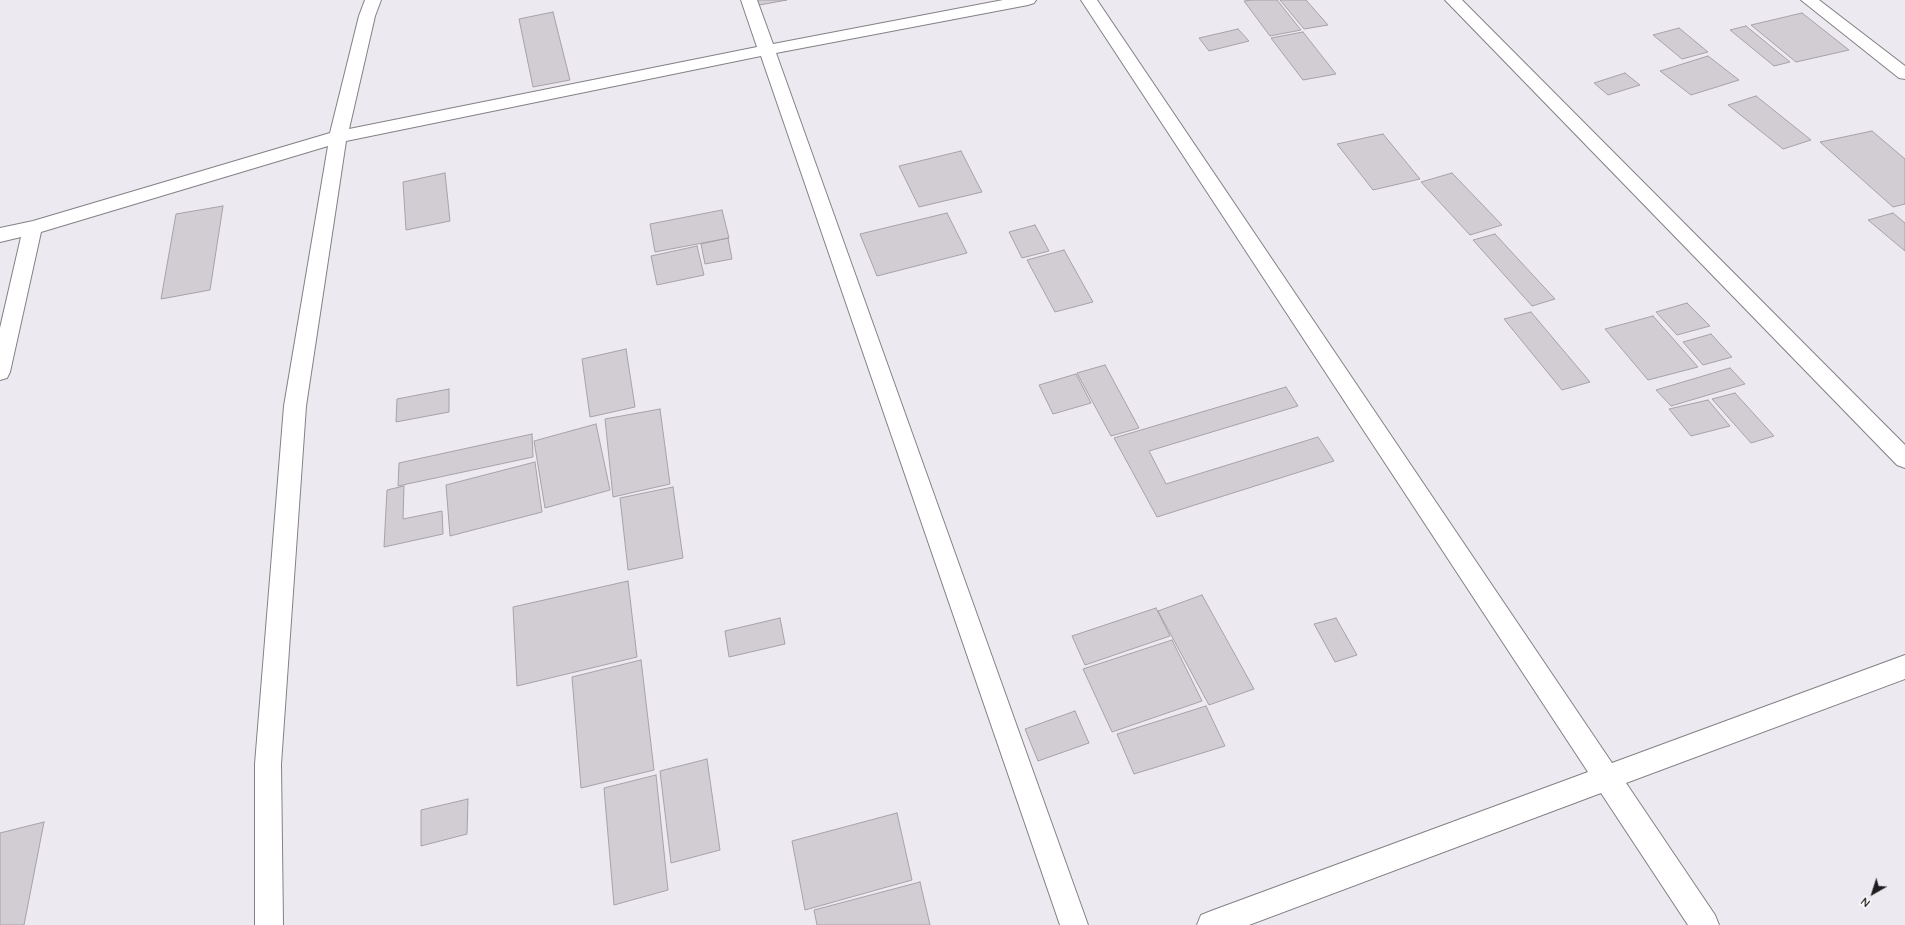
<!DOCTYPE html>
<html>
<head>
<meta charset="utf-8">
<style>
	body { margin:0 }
	#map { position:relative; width:1905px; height:925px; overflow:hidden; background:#ede9f0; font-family:Quicksand,sans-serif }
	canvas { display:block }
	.north { position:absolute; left:1853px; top:873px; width:40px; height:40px; -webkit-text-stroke:3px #fff; paint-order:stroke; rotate:219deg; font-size:11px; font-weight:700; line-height:16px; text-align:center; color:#1e1c1e }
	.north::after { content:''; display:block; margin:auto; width:14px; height:18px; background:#1e1c1e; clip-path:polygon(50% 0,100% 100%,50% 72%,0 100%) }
</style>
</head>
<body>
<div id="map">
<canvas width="1905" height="925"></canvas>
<div class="north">N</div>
</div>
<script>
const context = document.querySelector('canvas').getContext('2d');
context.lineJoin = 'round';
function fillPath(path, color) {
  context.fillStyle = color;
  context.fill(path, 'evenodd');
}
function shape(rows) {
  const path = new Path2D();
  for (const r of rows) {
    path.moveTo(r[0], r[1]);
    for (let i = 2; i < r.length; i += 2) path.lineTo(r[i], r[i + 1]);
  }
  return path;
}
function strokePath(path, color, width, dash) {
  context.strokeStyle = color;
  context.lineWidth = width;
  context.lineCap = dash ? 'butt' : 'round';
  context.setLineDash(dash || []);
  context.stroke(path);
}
const building = shape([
	[752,0,787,0,754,6,752,0],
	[1252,0,1277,0,1301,30,1270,36,1244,1,1252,0],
	[1280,0,1306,0,1328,25,1304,29,1280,0],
	[553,12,570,80,533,87,519,19,553,12],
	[1802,13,1849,50,1796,62,1751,25,1802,13],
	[1746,26,1790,62,1774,66,1730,30,1746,26],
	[1679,28,1708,52,1682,59,1653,35,1679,28],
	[1238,29,1249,41,1209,51,1199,38,1238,29],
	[1303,32,1336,74,1303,80,1271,38,1303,32],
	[1708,56,1739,80,1691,95,1660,71,1708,56],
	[1625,73,1640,85,1608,95,1594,83,1625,73],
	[1756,96,1811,140,1783,149,1728,105,1756,96],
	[1872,131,1905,159,1905,204,1893,207,1820,142,1872,131],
	[1383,134,1420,179,1373,190,1337,144,1383,134],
	[961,151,982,192,919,207,899,166,961,151],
	[445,173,450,221,406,230,403,182,445,173],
	[1452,173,1502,225,1470,235,1421,182,1452,173],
	[223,206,210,290,161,299,176,214,223,206],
	[722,210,729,238,655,252,650,224,722,210],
	[947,213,967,253,877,276,860,234,947,213],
	[1893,213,1905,223,1905,251,1868,220,1893,213],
	[1035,225,1049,251,1022,258,1009,232,1035,225],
	[1495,234,1555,299,1532,306,1473,240,1495,234],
	[728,238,732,259,705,264,701,244,728,238],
	[697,246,704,275,657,285,651,256,697,246],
	[1064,250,1093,302,1055,312,1027,260,1064,250],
	[1687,303,1710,326,1677,335,1656,312,1687,303],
	[1531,312,1590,382,1562,390,1504,319,1531,312],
	[1653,316,1698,367,1648,380,1605,329,1653,316],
	[1711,334,1732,357,1703,365,1683,342,1711,334],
	[626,349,635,407,590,417,582,359,626,349],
	[1105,365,1139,428,1111,436,1077,373,1105,365],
	[1730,368,1745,384,1671,406,1656,390,1730,368],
	[1076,374,1091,403,1053,414,1039,385,1076,374],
	[1286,387,1298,406,1149,451,1166,484,1318,437,1334,461,1157,517,1114,438,1286,387],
	[449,389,449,412,396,422,397,399,449,389],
	[1735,393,1774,436,1751,443,1712,399,1735,393],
	[1708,400,1730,426,1691,436,1669,409,1708,400],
	[660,409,670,484,613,497,605,419,660,409],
	[596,424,610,490,545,508,534,441,596,424],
	[532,434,533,457,398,486,399,463,532,434],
	[535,462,542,512,450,536,446,485,535,462],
	[404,486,403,519,442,511,443,534,384,547,387,490,404,486],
	[673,487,683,558,628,570,620,498,673,487],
	[628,581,637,657,517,686,513,607,628,581],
	[1202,595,1254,689,1209,705,1158,611,1202,595],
	[1156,608,1170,636,1085,665,1072,636,1156,608],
	[780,618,785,644,729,657,725,631,780,618],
	[1336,618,1357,655,1335,662,1314,624,1336,618],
	[1172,640,1202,701,1112,732,1083,669,1172,640],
	[641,660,654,770,581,788,572,677,641,660],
	[1206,706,1225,746,1134,774,1117,734,1206,706],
	[1075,711,1089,743,1038,761,1025,729,1075,711],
	[707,759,720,850,671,863,660,771,707,759],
	[656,775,668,890,614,905,604,788,656,775],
	[468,799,467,834,421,846,421,810,468,799],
	[897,813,912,880,805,910,792,841,897,813],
	[44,822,24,925,0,925,0,833,44,822],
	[920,882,930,925,817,925,814,910,920,882]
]);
fillPath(building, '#d1cdd3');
strokePath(building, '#a6a2a8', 1);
const street = shape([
	[365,0,381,0,375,16,349,129,757,47,741,0,757,0,773,44,1003,0,1036,0,1034,3,1028,5,776,53,1088,925,1060,925,761,56,346,141,306,406,281,764,283,925,255,925,255,764,284,406,328,146,41,232,10,372,7,378,0,380,0,328,21,237,0,242,0,228,33,221,330,133,359,16,365,0],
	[1081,0,1097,0,1612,763,1905,655,1905,679,1626,783,1715,915,1719,925,1688,925,1601,793,1249,925,1197,925,1201,915,1211,911,1588,772,1081,0],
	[1445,0,1462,0,1905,445,1905,468,1897,465,1445,0],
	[1801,0,1819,0,1905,66,1905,79,1899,78,1801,0]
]);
strokePath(street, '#848086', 2);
fillPath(street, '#fff');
</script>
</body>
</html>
